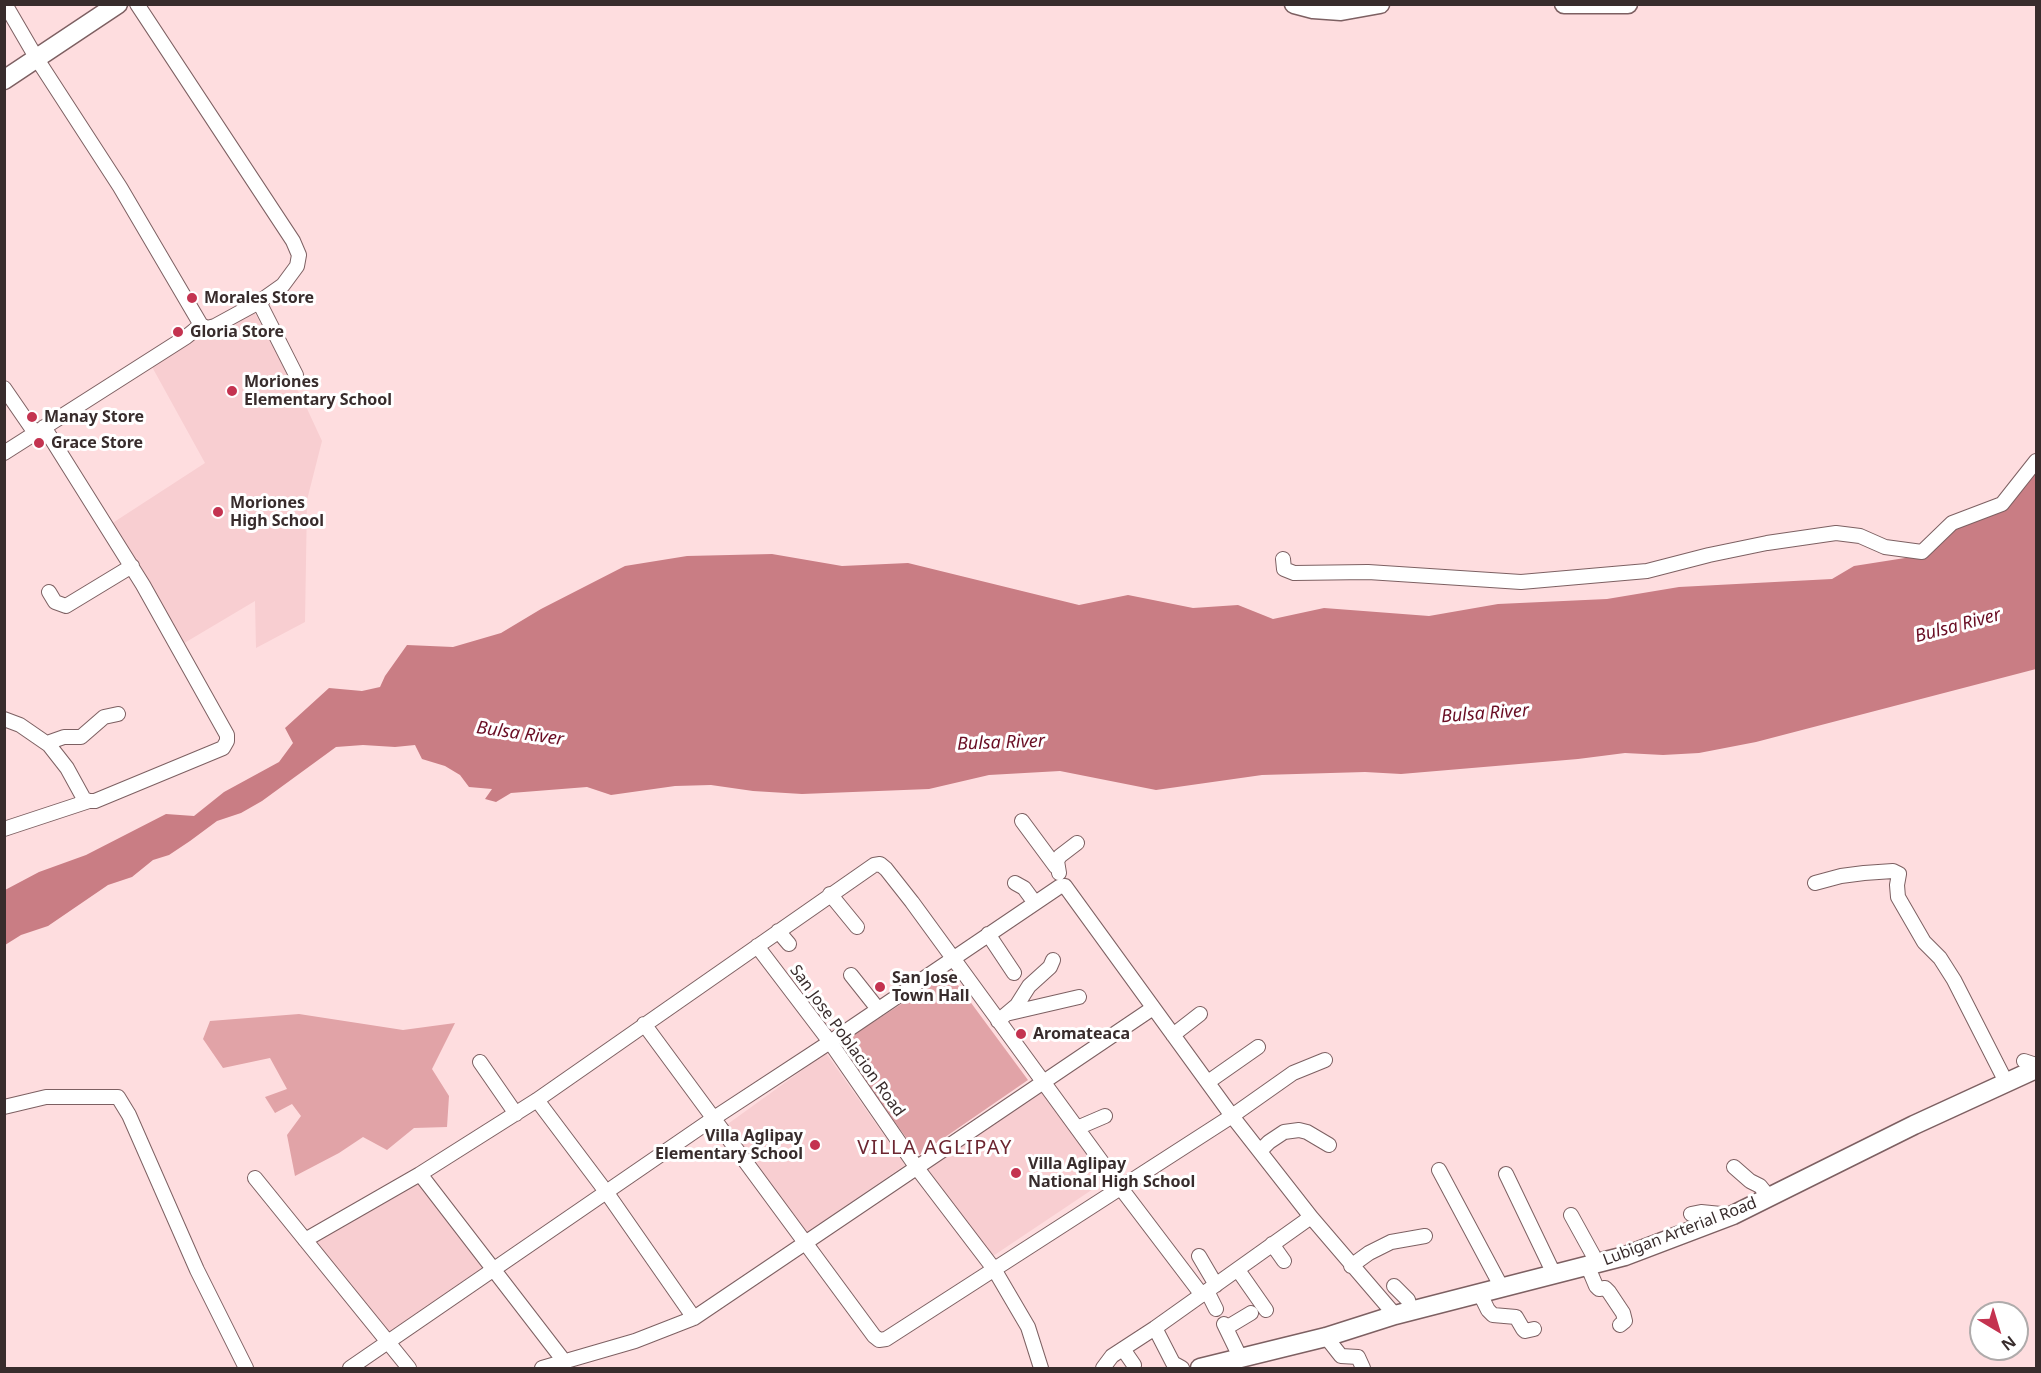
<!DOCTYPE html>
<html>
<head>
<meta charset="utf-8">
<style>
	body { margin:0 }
	#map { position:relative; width:2041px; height:1373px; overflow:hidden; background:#fedddf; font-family:"Noto Sans",sans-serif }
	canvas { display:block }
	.frame { position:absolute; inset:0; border:6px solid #382c2c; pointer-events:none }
	.north { position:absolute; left:1969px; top:1301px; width:60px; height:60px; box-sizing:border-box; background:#fff; border:2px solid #afabab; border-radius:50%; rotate:142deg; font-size:16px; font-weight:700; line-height:24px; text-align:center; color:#382c2c }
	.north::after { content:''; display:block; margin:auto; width:21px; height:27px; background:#c43350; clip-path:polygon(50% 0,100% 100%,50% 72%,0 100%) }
</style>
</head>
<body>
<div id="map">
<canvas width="2041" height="1373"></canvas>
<div class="frame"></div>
<div class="north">N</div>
</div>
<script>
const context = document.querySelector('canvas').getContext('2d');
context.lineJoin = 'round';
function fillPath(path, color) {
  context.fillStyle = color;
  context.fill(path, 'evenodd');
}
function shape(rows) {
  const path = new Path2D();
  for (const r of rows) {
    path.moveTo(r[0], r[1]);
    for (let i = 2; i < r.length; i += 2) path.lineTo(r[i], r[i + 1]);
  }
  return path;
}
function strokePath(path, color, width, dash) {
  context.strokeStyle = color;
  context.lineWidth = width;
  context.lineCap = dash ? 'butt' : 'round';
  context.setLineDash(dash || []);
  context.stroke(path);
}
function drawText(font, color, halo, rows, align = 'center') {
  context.font = font + ' "Noto Sans",sans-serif';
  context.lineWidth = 6;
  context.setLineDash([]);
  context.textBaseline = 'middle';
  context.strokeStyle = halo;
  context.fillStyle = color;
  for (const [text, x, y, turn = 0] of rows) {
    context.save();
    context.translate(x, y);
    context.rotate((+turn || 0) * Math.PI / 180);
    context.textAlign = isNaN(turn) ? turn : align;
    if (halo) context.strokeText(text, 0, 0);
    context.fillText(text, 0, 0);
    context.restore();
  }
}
fillPath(shape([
	[252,308,303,400,322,441,307,500,305,622,256,648,255,601,181,645,111,524,205,463,151,365],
	[826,1053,905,1165,805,1234,725,1126],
	[1042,1093,1106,1177,1105,1181,990,1258,927,1169],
	[420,1180,487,1270,389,1336,311,1240]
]), '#f8ced1');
fillPath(shape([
	[949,973,1028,1080,919,1155,838,1045],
	[299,1014,403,1030,455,1023,432,1069,449,1096,447,1127,414,1128,387,1150,363,1137,339,1153,295,1176,287,1135,301,1116,292,1104,275,1113,265,1097,287,1089,270,1058,223,1068,203,1039,210,1021]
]), '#e1a3a7');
fillPath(shape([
	[2036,467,2036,669,1756,742,1699,753,1663,755,1625,753,1578,759,1401,774,1365,772,1262,775,1156,790,1060,771,989,775,929,789,802,794,753,791,711,785,675,786,611,795,587,787,511,793,496,802,485,799,492,789,469,787,460,775,445,766,422,759,415,745,395,747,363,745,336,747,262,801,241,813,217,821,190,841,169,855,153,860,132,877,108,885,48,926,21,935,5,945,5,890,39,872,86,855,166,814,194,816,224,792,279,762,293,743,285,728,329,688,362,691,380,687,385,676,407,645,453,647,501,633,541,609,625,566,687,556,772,554,842,566,908,563,1079,605,1128,595,1193,608,1238,605,1273,619,1324,608,1429,616,1498,604,1607,599,1679,587,1832,579,1854,566,1924,555,1952,526,2004,508]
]), '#c97d84');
const minor = shape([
	[5,4,37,59,120,187,201,325],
	[259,302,296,375],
	[4,388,35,433],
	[4,453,186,337,201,325,207,328,215,326,259,302,283,285,297,266,299,255,293,241,137,4],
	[1283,559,1284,569,1294,573,1368,572,1521,582,1647,571,1709,555,1767,543,1836,533,1860,536,1885,547,1922,552,1952,523,2002,504,2036,461],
	[49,592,55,602,66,606,132,566],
	[4,719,20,725,49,745,67,768,84,799,89,801,95,801,223,748,227,741,227,735,143,585,44,427],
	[47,743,64,737,81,737,104,717,118,714],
	[1022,821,1056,867],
	[4,829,89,801],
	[1059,873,1057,861,1060,856,1077,843],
	[1015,883,1024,888,1035,903],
	[1815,883,1841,876,1864,873,1893,871,1899,874,1897,885,1898,897,1924,942,1940,958,1954,980,2006,1082],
	[830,894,857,927],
	[778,931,789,944],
	[988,934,1014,973],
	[757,946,830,1042,917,1168,994,1269,1028,1327,1041,1368],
	[851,975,878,1009],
	[1010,1013,1079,997],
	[998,1021,1017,1005,1029,986,1050,967,1053,960],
	[644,1024,874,1336,879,1340,886,1339,1232,1116,1293,1073,1325,1060],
	[1173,1035,1200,1014],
	[2024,1061,2036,1065],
	[480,1062,516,1114],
	[1208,1082,1258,1047],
	[537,1100,607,1193,694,1318],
	[4,1107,46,1097,118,1097,129,1115,197,1270,246,1368],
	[1077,1128,1105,1116],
	[1260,1151,1269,1142,1284,1132,1299,1130,1307,1132,1329,1145],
	[1734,1167,1750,1181,1760,1186,1769,1197],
	[1439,1170,1502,1288],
	[1506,1174,1554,1274],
	[255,1178,409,1368],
	[1691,1214,1701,1212,1731,1215],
	[1571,1215,1598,1264],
	[1311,1217,1395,1315],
	[305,1240,420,1174],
	[1272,1244,1284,1261],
	[1199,1256,1216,1285],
	[1351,1266,1369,1253,1391,1242,1425,1236],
	[1588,1267,1596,1286,1599,1289,1605,1288,1609,1292,1623,1313,1625,1321,1620,1325],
	[1238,1270,1266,1310],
	[1394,1286,1408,1300,1411,1312],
	[1207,1291,1216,1309],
	[1480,1294,1488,1310,1493,1315,1516,1317,1523,1329,1525,1331,1534,1329],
	[1224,1324,1241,1359],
	[1155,1328,1173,1363,1182,1368],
	[1226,1328,1251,1313],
	[1326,1337,1341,1356,1358,1357,1363,1368],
	[1123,1349,1134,1365],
	[564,1361,420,1174,537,1100,874,865,880,864,886,869,912,902,1120,1187,1202,1295],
	[350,1368,714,1118,830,1042,1059,887,1065,886,1232,1116,1311,1217,1155,1328,1112,1356,1103,1368],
	[542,1368,635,1341,694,1318,1153,1008]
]);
const major = shape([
	[1294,4,1313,9,1341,11,1380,4],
	[1564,4,1628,4],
	[4,80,118,4],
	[1200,1368,1326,1337,1395,1315,1625,1256,1733,1215,1914,1125,2036,1069]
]);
strokePath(minor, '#7d6062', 16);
strokePath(major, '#7d6062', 21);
strokePath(minor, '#fff', 14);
strokePath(major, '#fff', 18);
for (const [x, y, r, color] of [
	[192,298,6,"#c43350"],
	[178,332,6,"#c43350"],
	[232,391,6,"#c43350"],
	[32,417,6,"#c43350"],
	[39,443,6,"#c43350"],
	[218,512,6,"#c43350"],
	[880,987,6,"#c43350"],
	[1021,1034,6,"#c43350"],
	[815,1145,6,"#c43350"],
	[1016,1173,6,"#c43350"]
]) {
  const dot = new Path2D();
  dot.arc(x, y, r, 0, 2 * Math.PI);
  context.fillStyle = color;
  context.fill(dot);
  strokePath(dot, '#fff', 2);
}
drawText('bold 16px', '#382c2c', '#fff', [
	["Morales Store",204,298],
	["Gloria Store",190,332],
	["Moriones",244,382],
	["Elementary School",244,400],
	["Manay Store",44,417],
	["Grace Store",51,443],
	["Moriones",230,503],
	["High School",230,521],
	["San Jose",892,978],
	["Town Hall",892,996],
	["Aromateaca",1033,1034],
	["Villa Aglipay",803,1136,"right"],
	["Elementary School",803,1154,"right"],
	["Villa Aglipay",1028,1164],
	["National High School",1028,1182]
], 'left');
drawText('16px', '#382c2c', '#fff', [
	["San Jose Poblacion Road",847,1041,54],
	["Lubigan Arterial Road",1680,1232,-21]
]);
drawText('italic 18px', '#6a0e24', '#fff', [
	["Bulsa River",1958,626,-15],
	["Bulsa River",1485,714,-4],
	["Bulsa River",520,734,8],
	["Bulsa River",1001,743,-2]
]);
context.letterSpacing = '1.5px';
drawText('20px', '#6d2631', '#fff', [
	["VILLA AGLIPAY",935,1148]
]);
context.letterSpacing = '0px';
</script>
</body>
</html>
